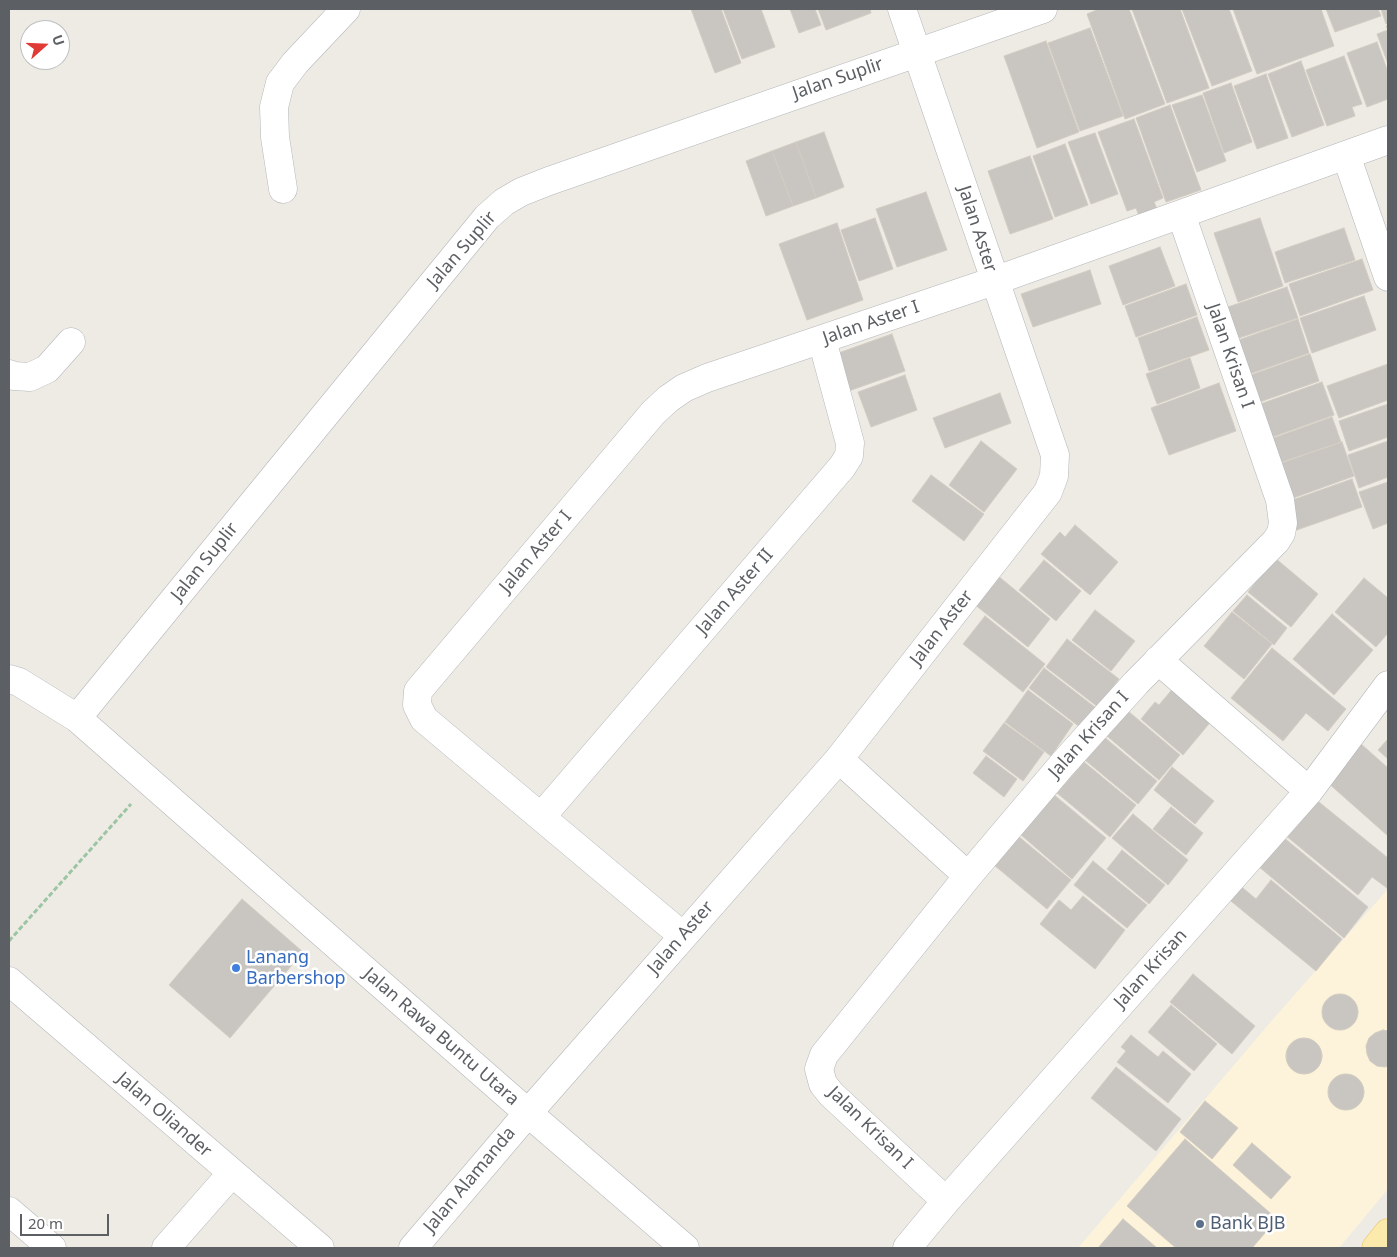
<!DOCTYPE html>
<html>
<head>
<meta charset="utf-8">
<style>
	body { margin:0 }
	#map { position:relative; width:1397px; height:1257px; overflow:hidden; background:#eeebe4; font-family:"Noto Sans",sans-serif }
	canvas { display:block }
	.frame { position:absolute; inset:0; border:10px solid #5c6064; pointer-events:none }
	.north { position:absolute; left:20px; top:20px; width:50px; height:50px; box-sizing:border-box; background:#fff; border:1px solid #bebfc1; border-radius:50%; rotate:70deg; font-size:14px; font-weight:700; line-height:20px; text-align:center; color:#5c6064 }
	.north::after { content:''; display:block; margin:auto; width:18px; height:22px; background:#e13b36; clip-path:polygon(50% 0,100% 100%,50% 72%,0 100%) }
	.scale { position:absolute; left:20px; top:1214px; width:89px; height:22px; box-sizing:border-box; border:2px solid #5c6064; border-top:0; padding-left:6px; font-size:15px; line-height:18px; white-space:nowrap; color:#5c6064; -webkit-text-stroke:4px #fff; paint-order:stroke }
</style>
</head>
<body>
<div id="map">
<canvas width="1397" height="1257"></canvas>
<div class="frame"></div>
<div class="north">U</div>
<div class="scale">20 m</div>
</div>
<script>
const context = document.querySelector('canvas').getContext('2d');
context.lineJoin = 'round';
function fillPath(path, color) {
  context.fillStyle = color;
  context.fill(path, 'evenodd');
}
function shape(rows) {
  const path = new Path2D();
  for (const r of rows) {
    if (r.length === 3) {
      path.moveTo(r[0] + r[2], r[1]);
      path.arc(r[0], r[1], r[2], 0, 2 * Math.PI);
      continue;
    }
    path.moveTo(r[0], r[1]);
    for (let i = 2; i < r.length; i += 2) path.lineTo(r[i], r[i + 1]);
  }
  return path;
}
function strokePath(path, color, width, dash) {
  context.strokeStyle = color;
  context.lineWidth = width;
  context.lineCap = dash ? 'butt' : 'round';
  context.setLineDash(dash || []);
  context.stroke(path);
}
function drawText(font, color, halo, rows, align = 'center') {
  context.font = font + ' "Noto Sans",sans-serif';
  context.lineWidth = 5;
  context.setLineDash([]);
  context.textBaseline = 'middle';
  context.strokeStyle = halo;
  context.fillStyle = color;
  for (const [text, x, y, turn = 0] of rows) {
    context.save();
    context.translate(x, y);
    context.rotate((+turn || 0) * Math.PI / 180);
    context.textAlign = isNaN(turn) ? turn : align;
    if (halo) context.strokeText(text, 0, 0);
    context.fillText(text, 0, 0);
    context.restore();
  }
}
fillPath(shape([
	[1388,889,1388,1189,1339,1248,1078,1248,1275,1017]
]), '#fcf3da');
const building = shape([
	[691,9,721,9,741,63,715,73,691,9],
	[723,9,761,9,775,47,742,59,723,9],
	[790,9,815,9,821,25,799,33,790,9],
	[818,9,870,9,871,13,826,30,818,9],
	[1099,9,1129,9,1165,104,1125,119,1087,14,1099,9],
	[1132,9,1180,9,1209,88,1167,103,1132,9],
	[1182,9,1229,9,1252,71,1212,86,1182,9],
	[1233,9,1321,9,1334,46,1257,74,1233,9],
	[1326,9,1378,9,1381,16,1335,32,1326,9],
	[1381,9,1388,9,1388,23,1386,24,1381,9],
	[1388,25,1388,64,1377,34,1388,30,1386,26,1388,25],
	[1090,28,1123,116,1080,131,1048,43,1090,28],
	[1046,41,1079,132,1037,148,1004,56,1046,41],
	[1377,42,1388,72,1388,99,1367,107,1347,53,1377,42],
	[1344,56,1362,104,1352,107,1355,116,1327,126,1306,70,1344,56],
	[1301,61,1324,125,1292,137,1268,74,1301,61],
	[1266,74,1288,138,1257,149,1234,86,1266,74],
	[1231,83,1252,142,1224,153,1203,93,1231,83],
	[1202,95,1226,161,1197,172,1172,105,1202,95],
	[1170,105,1201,190,1166,202,1136,118,1170,105],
	[1134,119,1163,198,1154,202,1157,209,1139,216,1136,208,1127,211,1098,132,1134,119],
	[824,132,844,187,816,198,796,142,824,132],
	[1095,133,1118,194,1091,204,1068,142,1095,133],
	[796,142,816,198,793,206,772,151,796,142],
	[1065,144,1088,205,1055,217,1033,156,1065,144],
	[772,151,793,206,766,216,746,161,772,151],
	[1030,156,1053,219,1010,234,988,171,1030,156],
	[926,192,947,250,897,267,876,209,926,192],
	[875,218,893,269,859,281,841,230,875,218],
	[1260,218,1283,286,1238,302,1214,233,1260,218],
	[837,223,863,300,807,320,779,244,837,223],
	[1344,228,1355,260,1285,283,1275,252,1344,228],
	[1160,247,1175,286,1123,305,1109,266,1160,247],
	[1362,259,1373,290,1300,316,1289,284,1362,259],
	[1090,270,1101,304,1033,327,1021,294,1090,270],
	[1186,284,1197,315,1136,337,1125,306,1186,284],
	[1287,287,1298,318,1230,341,1219,310,1287,287],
	[1364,296,1376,330,1312,353,1300,318,1364,296],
	[1197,317,1209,350,1149,371,1138,338,1197,317],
	[1298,319,1309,353,1241,377,1230,343,1298,319],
	[892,334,905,371,843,393,830,356,892,334],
	[1310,354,1319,381,1254,404,1245,377,1310,354],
	[1190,358,1200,388,1157,404,1146,374,1190,358],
	[1388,364,1388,400,1339,418,1327,386,1388,364],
	[905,375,917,410,871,427,858,392,905,375],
	[1322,382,1334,415,1264,440,1252,407,1322,382],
	[1219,383,1236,431,1169,455,1151,408,1219,383],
	[1000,393,1011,423,945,448,933,418,1000,393],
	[1388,404,1388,437,1349,451,1339,421,1388,404],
	[1332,417,1341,442,1273,465,1265,441,1332,417],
	[981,441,1017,469,984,512,949,485,981,441],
	[1388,441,1388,477,1359,488,1348,455,1388,441],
	[1342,442,1354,476,1285,501,1273,466,1342,442],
	[931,475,984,514,964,541,912,501,931,475],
	[1352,479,1362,507,1294,531,1284,503,1352,479],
	[1388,482,1388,523,1373,529,1359,492,1388,482],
	[1075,525,1118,562,1090,595,1041,554,1060,532,1065,537,1075,525],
	[1275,558,1318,594,1291,627,1248,592,1275,558],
	[1044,560,1081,591,1056,621,1019,590,1044,560],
	[997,575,1050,619,1028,647,974,604,997,575],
	[1364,578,1388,598,1388,633,1376,647,1335,612,1364,578],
	[1247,595,1287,628,1274,645,1233,611,1247,595],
	[1095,610,1135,641,1111,671,1072,640,1095,610],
	[1232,612,1272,644,1244,679,1204,646,1232,612],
	[1332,614,1373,650,1334,695,1293,659,1332,614],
	[985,616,1045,664,1023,692,963,644,985,616],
	[1067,639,1119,679,1098,707,1046,667,1067,639],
	[1272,648,1346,709,1328,731,1306,713,1283,741,1231,698,1272,648],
	[1044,668,1096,708,1081,728,1029,688,1044,668],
	[1175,686,1213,719,1183,755,1141,719,1155,702,1159,705,1175,686],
	[1028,690,1073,724,1051,756,1005,722,1028,690],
	[1128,711,1180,755,1159,780,1107,736,1128,711],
	[1004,723,1044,752,1023,781,983,751,1004,723],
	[1104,737,1157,781,1138,804,1085,760,1104,737],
	[1388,739,1388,759,1378,750,1388,739],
	[1360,743,1388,768,1388,836,1327,782,1360,743],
	[986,756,1017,779,1004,797,973,773,986,756],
	[1084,762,1136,805,1110,837,1057,793,1084,762],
	[1172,767,1214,801,1195,824,1154,790,1172,767],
	[1053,794,1106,838,1072,879,1020,834,1053,794],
	[1314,798,1388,858,1387,888,1372,877,1358,895,1285,835,1314,798],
	[1171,807,1203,833,1186,855,1153,829,1171,807],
	[1133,814,1188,860,1168,885,1112,838,1133,814],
	[1018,836,1071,880,1047,909,994,865,1018,836],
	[1283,837,1368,907,1344,938,1258,866,1283,837],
	[1122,850,1165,885,1149,904,1107,869,1122,850],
	[1093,861,1147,905,1127,928,1074,885,1093,861],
	[1271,880,1342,939,1316,971,1226,897,1237,883,1256,899,1271,880],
	[1083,896,1125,930,1095,969,1040,924,1059,900,1071,910,1083,896],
	[242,899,303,952,230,1038,169,985,242,899],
	[1193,974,1255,1026,1232,1054,1170,1002,1193,974],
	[1340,1012,18],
	[1171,1005,1217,1044,1194,1071,1148,1032,1171,1005],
	[1383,1030,1388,1031,1388,1066,1385,1067,1377,1066,1370,1061,1367,1054,1366,1046,1369,1038,1375,1033,1383,1030],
	[1131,1035,1158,1057,1163,1051,1191,1074,1168,1103,1117,1062,1126,1051,1121,1047,1131,1035],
	[1304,1056,18],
	[1116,1067,1181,1119,1156,1151,1091,1098,1116,1067],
	[1346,1092,18],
	[1205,1101,1238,1128,1212,1159,1180,1132,1205,1101],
	[1185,1139,1277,1219,1252,1248,1176,1248,1127,1206,1185,1139],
	[1252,1143,1291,1177,1271,1199,1233,1165,1252,1143],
	[1123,1219,1157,1248,1098,1248,1123,1219]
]);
fillPath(building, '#c9c6c1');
strokePath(building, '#d2ccc2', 1);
const minor = shape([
	[1346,155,1388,277],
	[283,189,275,137,274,107,280,83,295,63,346,9],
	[9,374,14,376,30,377,47,369,71,342],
	[1158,660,1309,791],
	[9,679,19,682,77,718,528,1113,685,1248],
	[77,718,487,217,504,202,521,192,549,181,1043,9],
	[839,759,968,876],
	[541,817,842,467,849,456,850,443,822,340],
	[683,936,424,719,417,705,418,691,653,413,668,399,684,388,707,378,994,281,1388,140],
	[9,981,320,1248],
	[946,1201,831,1094,823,1084,819,1069,824,1055,968,876,1062,765,1136,683,1276,541,1281,533,1283,523,1280,500,1181,214],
	[9,1211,52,1248],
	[166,1248,232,1173],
	[413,1248,528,1113,839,759,1048,492,1054,476,1055,455,902,9],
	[907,1248,946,1201,1309,791,1388,685]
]);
const major = shape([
	[1376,1248,1388,1233]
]);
strokePath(minor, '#b4b6ba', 29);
strokePath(major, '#ebbd60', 29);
strokePath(shape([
	[9,941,131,804]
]), '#9bc5a4', 3, [5, 2.5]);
strokePath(minor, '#fff', 28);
strokePath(major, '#fbeaab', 28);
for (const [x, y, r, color] of [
	[236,968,5,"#3f7fe0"],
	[1200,1224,5,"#5c6f8a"]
]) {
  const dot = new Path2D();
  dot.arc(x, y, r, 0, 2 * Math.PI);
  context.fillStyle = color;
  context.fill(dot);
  strokePath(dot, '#fff', 2);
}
drawText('18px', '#5c6064', '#fff', [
	["Jalan Suplir",838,79,-19],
	["Jalan Aster",977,229,72],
	["Jalan Suplir",462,250,-49],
	["Jalan Aster I",871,323,-19],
	["Jalan Krisan I",1230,356,71],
	["Jalan Aster I",536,552,-50],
	["Jalan Suplir",205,562,-51],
	["Jalan Aster II",735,592,-49],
	["Jalan Aster",942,628,-52],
	["Jalan Krisan I",1089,735,-48],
	["Jalan Aster",681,938,-49],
	["Jalan Krisan",1151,969,-48],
	["Jalan Rawa Buntu Utara",441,1037,41],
	["Jalan Oliander",164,1115,41],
	["Jalan Krisan I",870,1128,44],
	["Jalan Alamanda",470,1180,-50]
]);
drawText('18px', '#366cbe', '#fff', [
	["Lanang",246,958],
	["Barbershop",246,979]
], 'left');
drawText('18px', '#4e5e75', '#fff', [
	["Bank BJB",1210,1224]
], 'left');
</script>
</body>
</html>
